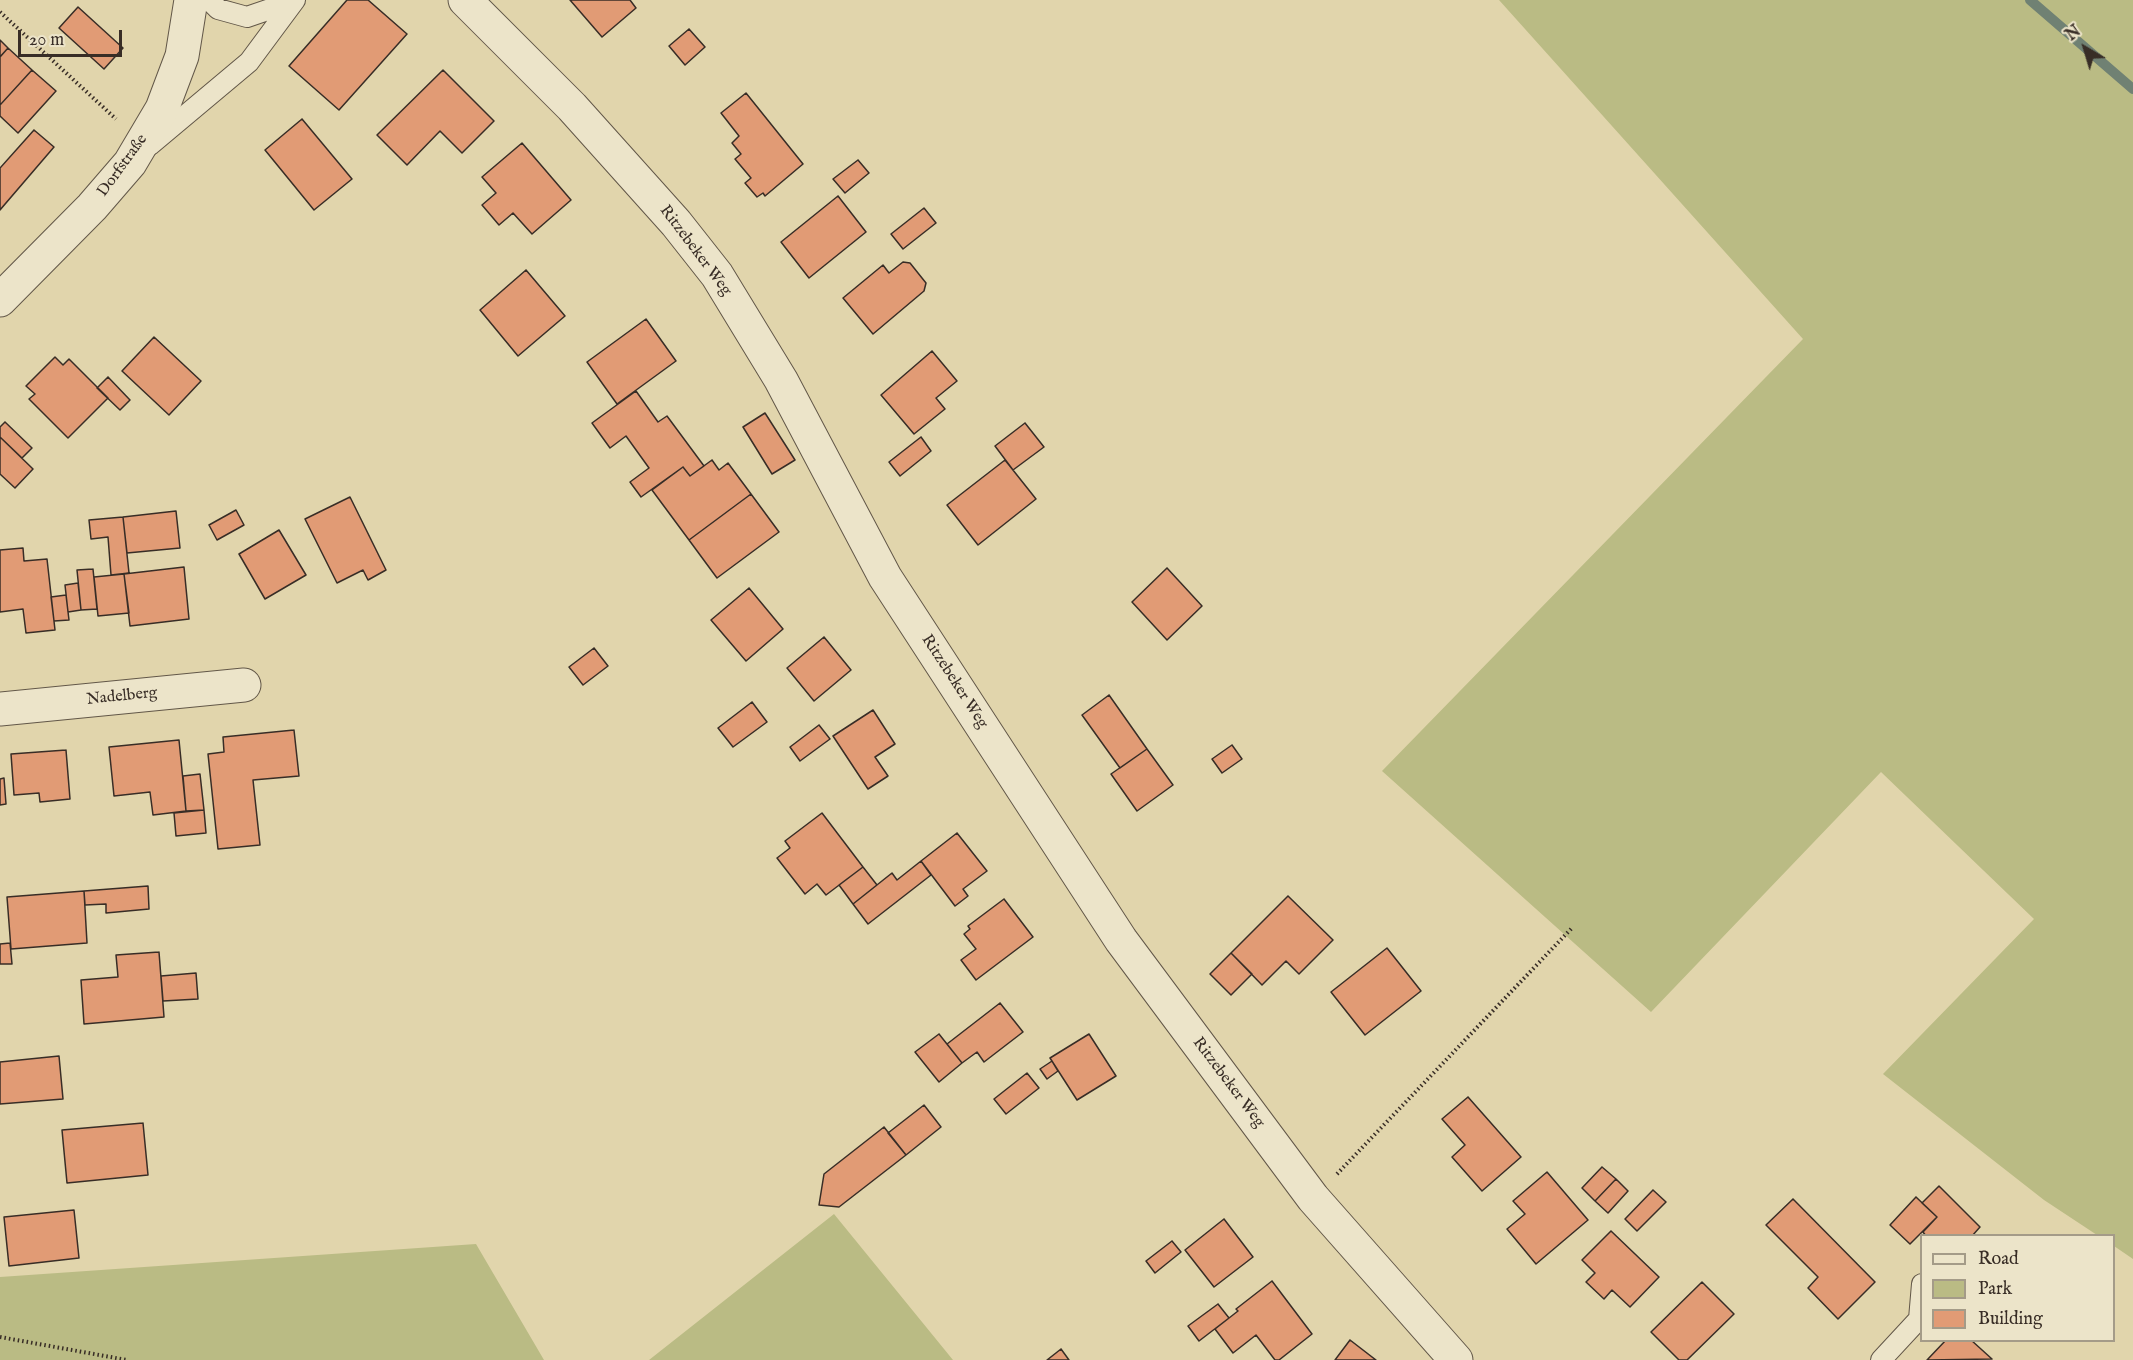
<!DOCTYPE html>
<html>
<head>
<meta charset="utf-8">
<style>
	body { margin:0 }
	#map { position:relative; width:2133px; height:1360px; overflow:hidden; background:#e1d5ac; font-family:"IM FELL English",serif }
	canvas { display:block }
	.legend { position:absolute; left:1920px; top:1234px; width:195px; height:108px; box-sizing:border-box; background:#ece4c9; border:2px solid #a49b88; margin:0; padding:8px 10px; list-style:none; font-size:18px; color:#382d26 }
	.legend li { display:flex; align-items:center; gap:12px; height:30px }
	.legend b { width:30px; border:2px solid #a49b88 }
	.north { position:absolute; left:2055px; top:18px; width:60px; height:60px; -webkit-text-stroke:4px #ece4c9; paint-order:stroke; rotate:322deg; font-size:16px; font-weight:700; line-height:24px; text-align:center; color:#382d26 }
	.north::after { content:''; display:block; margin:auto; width:21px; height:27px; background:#382d26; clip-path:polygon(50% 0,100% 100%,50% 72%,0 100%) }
	.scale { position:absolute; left:18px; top:30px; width:104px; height:27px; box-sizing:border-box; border:3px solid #382d26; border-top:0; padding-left:8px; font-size:18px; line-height:21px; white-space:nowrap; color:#382d26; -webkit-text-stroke:4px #ece4c9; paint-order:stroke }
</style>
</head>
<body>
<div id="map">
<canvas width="2133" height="1360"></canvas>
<ul class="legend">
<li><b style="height:8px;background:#ece4c9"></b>Road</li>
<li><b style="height:16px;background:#babb84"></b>Park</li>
<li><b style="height:16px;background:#e19b75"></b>Building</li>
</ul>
<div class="north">N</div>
<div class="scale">20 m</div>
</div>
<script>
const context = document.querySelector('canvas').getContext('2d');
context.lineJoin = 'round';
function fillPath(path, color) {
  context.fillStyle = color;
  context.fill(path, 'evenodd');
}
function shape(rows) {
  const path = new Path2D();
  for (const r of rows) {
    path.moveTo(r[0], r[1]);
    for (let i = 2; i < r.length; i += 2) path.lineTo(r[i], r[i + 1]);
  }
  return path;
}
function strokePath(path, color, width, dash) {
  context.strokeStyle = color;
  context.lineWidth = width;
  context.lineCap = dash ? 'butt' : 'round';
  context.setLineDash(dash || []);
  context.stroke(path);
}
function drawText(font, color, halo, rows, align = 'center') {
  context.font = font + ' "IM FELL English",serif';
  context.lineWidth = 4.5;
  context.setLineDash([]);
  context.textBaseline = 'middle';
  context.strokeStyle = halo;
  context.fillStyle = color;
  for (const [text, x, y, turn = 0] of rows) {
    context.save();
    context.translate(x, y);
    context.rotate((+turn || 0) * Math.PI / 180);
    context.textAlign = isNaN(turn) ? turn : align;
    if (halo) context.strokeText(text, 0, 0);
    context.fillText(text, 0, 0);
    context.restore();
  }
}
fillPath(shape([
	[1499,0,2133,0,2133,1259,2114,1246,2114,1236,2097,1235,2044,1200,1883,1074,2034,919,1881,772,1651,1012,1382,771,1803,339],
	[834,1214,953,1360,649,1360],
	[476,1244,544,1360,0,1360,0,1277]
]), '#babb84');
strokePath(shape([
	[2030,0,2133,89]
]), '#708173', 10);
const building = shape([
	[347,0,368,0,407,34,339,110,289,66,347,0],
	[570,0,630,0,636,8,602,37,570,0],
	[78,7,123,48,104,69,59,28,78,7],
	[689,29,705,47,685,65,669,46,689,29],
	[0,40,8,48,0,57,0,40],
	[8,48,32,70,0,105,0,57,8,48],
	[32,70,56,91,18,133,0,116,0,105,32,70],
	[443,70,494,121,462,153,440,131,407,165,377,135,443,70],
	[746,93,803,164,765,196,763,193,757,197,745,183,751,178,735,159,741,154,732,143,739,136,721,113,746,93],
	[302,119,352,179,314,210,265,150,302,119],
	[34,130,54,147,0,210,0,168,34,130],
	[522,143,571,200,532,234,513,213,499,225,482,205,496,193,482,177,522,143],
	[858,160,869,173,845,193,833,179,858,160],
	[838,196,866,232,809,278,781,242,838,196],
	[924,208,936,223,903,249,891,234,924,208],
	[903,262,910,263,926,283,924,291,873,334,843,298,883,265,889,273,903,262],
	[526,270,565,316,518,356,480,310,526,270],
	[646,319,676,361,617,404,587,362,646,319],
	[154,337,201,381,169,415,122,371,154,337],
	[932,351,957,381,936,398,945,409,914,434,881,395,932,351],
	[55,357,63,365,69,359,108,398,68,438,29,399,35,394,26,386,55,357],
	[108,377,130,400,120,410,97,388,108,377],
	[636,391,658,422,667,416,704,466,690,476,683,467,641,497,630,482,649,468,626,436,610,448,592,423,636,391],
	[765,413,795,460,772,474,743,427,765,413],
	[5,422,32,448,22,458,0,437,0,427,5,422],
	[1025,423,1044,447,1013,470,995,446,1025,423],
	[0,437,33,469,15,488,0,474,0,437],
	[921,437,931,451,900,476,889,462,921,437],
	[712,460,719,470,728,463,751,494,689,540,652,490,683,467,690,476,712,460],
	[1005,460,1036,499,978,545,947,505,1005,460],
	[751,494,779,532,717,578,689,540,751,494],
	[350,497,386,570,368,580,363,570,337,583,305,519,350,497],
	[236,510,244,525,217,540,209,525,236,510],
	[176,511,180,548,127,553,123,517,176,511],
	[123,517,129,573,111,575,108,537,91,539,89,520,123,517],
	[279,530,306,575,265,599,239,554,279,530],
	[23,548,24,561,47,559,55,630,26,633,23,609,0,612,0,550,23,548],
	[184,567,189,619,130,626,124,574,184,567],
	[1167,568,1202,606,1167,640,1132,602,1167,568],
	[93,569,97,609,81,610,77,570,93,569],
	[124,574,129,613,98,616,94,577,124,574],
	[78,583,81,610,68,612,65,585,78,583],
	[749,588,783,629,746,661,711,620,749,588],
	[66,595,69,620,54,621,51,597,66,595],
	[824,637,851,670,814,701,787,668,824,637],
	[594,648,608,666,583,685,569,667,594,648],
	[1109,695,1147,749,1120,768,1082,715,1109,695],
	[752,702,767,722,733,747,718,728,752,702],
	[873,710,895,744,875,757,888,776,868,789,833,736,873,710],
	[819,725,830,739,800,761,790,747,819,725],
	[294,730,299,776,253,780,260,845,218,849,208,754,224,752,223,737,294,730],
	[179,740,186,811,153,815,150,792,114,796,109,747,179,740],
	[1232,745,1242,759,1222,773,1212,759,1232,745],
	[1147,749,1173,785,1137,811,1111,774,1147,749],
	[66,750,70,799,40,802,39,793,14,795,11,754,66,750],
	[200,774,204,810,186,811,183,776,200,774],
	[4,778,6,804,0,805,0,779,4,778],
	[204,810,206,833,176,836,174,813,204,810],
	[822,813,863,867,826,895,817,884,805,894,777,858,790,848,785,841,822,813],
	[957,833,987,871,963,889,968,896,955,906,921,861,957,833],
	[921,861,931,875,868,924,853,904,892,873,897,880,921,861],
	[863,867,877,885,853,904,839,885,863,867],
	[148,886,149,909,106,913,106,904,85,905,84,891,148,886],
	[84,891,87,943,11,949,7,897,84,891],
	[1288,896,1333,940,1299,974,1286,961,1262,985,1231,953,1288,896],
	[1004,899,1033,937,976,980,961,960,976,949,964,934,970,929,968,926,1004,899],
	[10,943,12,964,0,964,0,944,10,943],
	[1387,948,1421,991,1365,1035,1331,992,1387,948],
	[159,952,164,1017,84,1024,81,980,118,977,116,955,159,952],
	[1231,953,1252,974,1231,995,1210,974,1231,953],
	[196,973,198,999,163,1001,161,976,196,973],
	[1000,1003,1023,1032,984,1062,977,1052,962,1063,947,1044,1000,1003],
	[939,1034,962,1063,939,1082,915,1052,939,1034],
	[1089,1034,1116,1076,1077,1100,1050,1058,1089,1034],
	[59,1056,63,1099,0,1104,0,1062,59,1056],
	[1052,1061,1058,1071,1047,1079,1040,1069,1052,1061],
	[1027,1073,1039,1088,1006,1114,994,1099,1027,1073],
	[1468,1097,1521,1157,1482,1191,1452,1157,1465,1145,1442,1119,1468,1097],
	[924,1105,941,1127,906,1155,888,1133,924,1105],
	[143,1123,148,1175,67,1183,62,1130,143,1123],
	[884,1127,906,1155,839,1207,819,1205,824,1174,884,1127],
	[1602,1167,1616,1179,1595,1201,1582,1188,1602,1167],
	[1547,1172,1588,1220,1536,1264,1507,1229,1525,1214,1513,1201,1547,1172],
	[1616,1179,1628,1191,1608,1213,1595,1201,1616,1179],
	[1939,1186,1980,1227,1972,1236,1926,1236,1923,1232,1937,1217,1922,1203,1939,1186],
	[1653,1190,1666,1202,1637,1231,1625,1219,1653,1190],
	[1916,1197,1937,1217,1910,1244,1890,1225,1916,1197],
	[1793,1199,1875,1282,1838,1319,1808,1288,1818,1277,1766,1225,1793,1199],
	[74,1210,79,1258,9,1266,4,1217,74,1210],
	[1224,1219,1253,1257,1214,1287,1185,1250,1224,1219],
	[1611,1231,1659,1277,1630,1307,1612,1290,1604,1299,1586,1282,1595,1273,1582,1260,1611,1231],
	[1172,1241,1181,1252,1155,1273,1146,1261,1172,1241],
	[1272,1281,1312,1334,1279,1360,1275,1360,1256,1335,1233,1353,1215,1329,1238,1311,1236,1309,1272,1281],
	[1702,1282,1734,1314,1687,1360,1679,1360,1651,1332,1702,1282],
	[1218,1304,1229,1318,1199,1341,1188,1326,1218,1304],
	[1350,1340,1376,1360,1335,1360,1350,1340],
	[1946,1340,1971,1340,1992,1359,1927,1360,1946,1340],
	[1061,1349,1069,1360,1047,1360,1061,1349]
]);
fillPath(building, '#e19b75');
strokePath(building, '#382d26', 1.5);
const service = shape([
	[209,0,218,9,247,17,276,7,290,0],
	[150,145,249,62,295,0],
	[1881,1360,1919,1319,1922,1284]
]);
const minor = shape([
	[465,0,572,107,676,223,717,275,781,380,885,577,1121,940,1313,1198,1456,1360],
	[0,709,244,685]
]);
const tertiary = shape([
	[0,300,92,207,130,163,162,109,182,56,191,0]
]);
strokePath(service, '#625748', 22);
strokePath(minor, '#625748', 35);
strokePath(tertiary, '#625748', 35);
strokePath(shape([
	[0,12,116,119],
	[1337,1174,1572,928],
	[0,1337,127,1360]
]), '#382d26', 4, [1.5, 3]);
strokePath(service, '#ece4c9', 20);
strokePath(minor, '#ece4c9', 33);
strokePath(tertiary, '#ece4c9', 33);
drawText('16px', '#382d26', '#ece4c9', [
	["Dorfstraße",123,166,-54],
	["Ritzebeker Weg",695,251,53],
	["Ritzebeker Weg",954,682,57],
	["Nadelberg",122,697,-6],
	["Ritzebeker Weg",1228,1083,53]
]);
</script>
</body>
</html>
